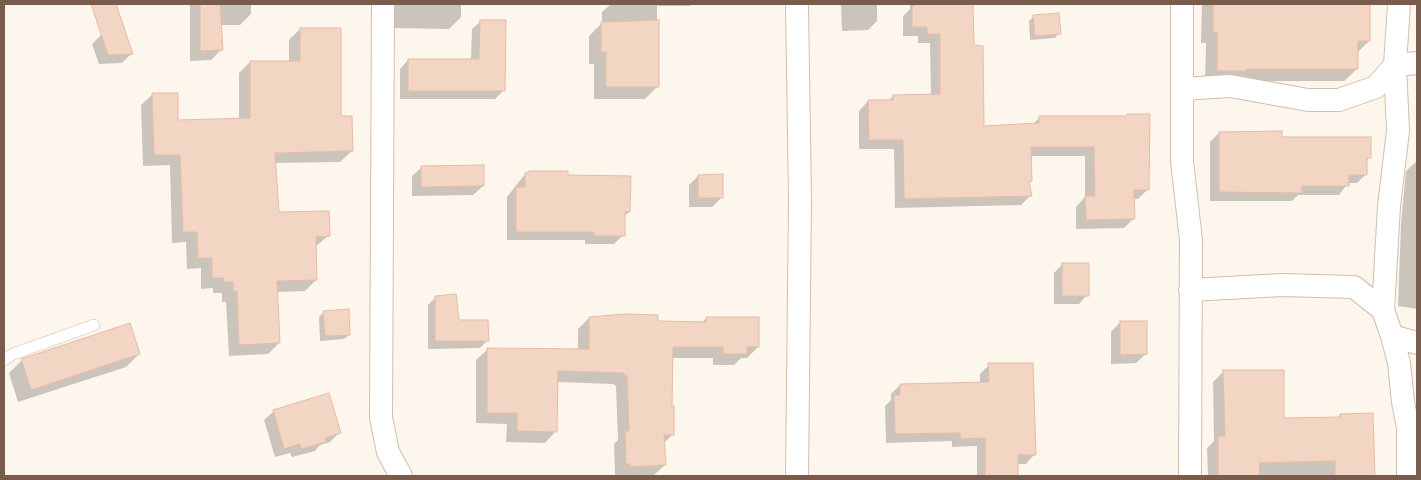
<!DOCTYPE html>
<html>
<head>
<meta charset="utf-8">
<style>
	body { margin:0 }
	#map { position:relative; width:1421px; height:480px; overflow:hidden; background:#fdf6ec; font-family:Jost,sans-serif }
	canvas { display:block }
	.frame { position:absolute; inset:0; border:5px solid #7a5c4d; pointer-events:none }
</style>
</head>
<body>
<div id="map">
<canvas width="1421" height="480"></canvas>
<div class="frame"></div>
</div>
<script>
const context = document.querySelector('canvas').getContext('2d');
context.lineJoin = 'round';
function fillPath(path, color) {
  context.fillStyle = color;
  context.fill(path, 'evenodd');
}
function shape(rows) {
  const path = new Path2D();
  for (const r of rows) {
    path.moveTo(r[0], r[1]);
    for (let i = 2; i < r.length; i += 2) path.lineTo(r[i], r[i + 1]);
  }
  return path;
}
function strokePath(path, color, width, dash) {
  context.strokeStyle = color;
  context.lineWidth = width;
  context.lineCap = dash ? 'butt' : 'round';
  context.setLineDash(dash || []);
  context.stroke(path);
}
fillPath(shape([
	[190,4,251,4,251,14,240,25,220,25,221,50,211,60,190,61],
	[394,4,461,4,461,17,449,29,394,28],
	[611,4,692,4,690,6,657,6,658,86,645,99,594,99,594,64,589,64,589,36,602,23,602,12],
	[841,4,877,4,877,21,868,30,842,31],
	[910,4,972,4,973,46,982,127,1033,124,1040,117,1126,117,1128,115,1148,189,1138,199,1133,199,1133,219,1124,228,1076,229,1076,207,1085,197,1085,156,1030,156,1031,180,1028,184,1030,196,1021,205,895,208,894,149,859,149,859,111,868,101,888,101,893,96,931,95,930,43,918,43,918,36,903,36,903,16,910,9],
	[1202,4,1369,4,1369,41,1357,53,1357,69,1344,81,1236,81,1205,83,1206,43,1201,43],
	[1033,17,1059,33,1055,38,1030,40,1029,21],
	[481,21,504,90,495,99,400,99,400,69,408,60,471,60,472,29],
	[300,29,352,151,340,162,274,163,278,213,328,236,315,247,316,280,305,291,276,292,279,343,268,354,229,356,226,302,222,302,222,293,213,293,213,288,201,289,201,268,187,269,186,242,172,243,170,165,143,166,141,105,153,94,177,121,239,120,239,73,250,62,289,62,289,40],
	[101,35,131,54,122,63,99,64,92,44],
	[1219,133,1281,138,1370,157,1366,161,1366,174,1357,183,1348,183,1339,195,1298,195,1292,201,1210,201,1210,142],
	[1417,161,1417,309,1398,306,1401,223,1406,171],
	[422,167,483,186,473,195,412,196,412,176],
	[525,174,567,176,629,212,623,217,623,235,614,244,585,244,585,240,507,240,507,197],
	[698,176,721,198,712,207,689,207,689,185],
	[1062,265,1087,295,1079,304,1054,304,1054,273],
	[436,297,458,321,488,340,480,348,428,349,428,305],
	[324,312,349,335,344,339,320,341,319,317],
	[589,318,701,324,706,318,758,347,747,358,741,358,734,365,713,365,713,358,672,358,671,408,673,434,664,443,665,465,653,476,615,475,614,444,618,440,616,386,613,384,557,382,556,431,545,443,506,442,507,424,476,423,476,360,488,349,578,350,578,329],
	[1120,322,1146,354,1136,363,1111,364,1111,332],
	[139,354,126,367,18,402,9,373,22,360],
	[989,365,1034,455,1026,464,1017,464,1017,476,977,476,977,446,952,447,952,441,886,443,885,406,891,400,891,394,900,385,980,384,980,374],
	[1224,371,1283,420,1337,418,1340,415,1372,414,1374,476,1208,476,1207,448,1214,441,1213,382],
	[1417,393,1417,476,1413,476],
	[274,411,339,433,330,442,320,445,315,451,292,457,290,453,275,457,264,420]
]), '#0003');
const building = shape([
	[91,4,116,4,133,54,108,55,91,4],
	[200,4,220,4,223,50,200,51,200,4],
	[919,4,973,4,974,45,983,46,984,126,1039,123,1039,116,1127,116,1127,114,1150,114,1149,190,1134,190,1135,219,1086,220,1085,196,1095,196,1094,147,1031,147,1032,181,1029,182,1032,196,904,199,903,140,869,140,868,100,893,100,893,95,940,94,940,34,927,34,927,27,912,27,912,6,919,4],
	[1213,4,1370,4,1370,41,1358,41,1358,69,1247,69,1247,71,1217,71,1217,32,1213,32,1213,4],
	[1059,13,1061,34,1035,36,1033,15,1059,13],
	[480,20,506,20,505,91,408,91,408,59,479,59,480,20],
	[659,20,659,87,606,87,606,52,601,52,601,22,659,20],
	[300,28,341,28,341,116,352,116,353,151,275,153,279,212,329,211,330,236,316,237,317,280,277,281,280,343,239,345,237,291,233,291,233,282,224,282,224,278,212,278,212,258,198,258,197,232,183,232,180,155,154,155,152,93,178,93,178,120,250,118,250,61,300,61,300,28],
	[1282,131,1282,137,1371,137,1371,158,1367,158,1367,175,1349,175,1349,186,1302,186,1302,193,1219,192,1219,132,1282,131],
	[484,165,484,186,421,187,421,166,484,165],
	[531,171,568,171,568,175,631,176,630,212,625,212,625,236,594,236,594,232,516,232,516,187,525,187,525,173,531,171],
	[723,174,723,198,698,198,698,175,723,174],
	[1062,263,1089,263,1089,296,1062,296,1062,263],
	[456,294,459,320,488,320,489,341,435,341,435,296,456,294],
	[349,309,350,335,325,336,323,311,349,309],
	[625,314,658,315,658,321,706,322,706,317,759,317,759,347,747,347,747,354,723,354,723,347,673,347,672,406,674,406,674,435,664,435,666,465,630,467,630,464,626,464,625,431,629,431,627,376,624,376,624,373,558,371,557,432,517,431,517,413,487,413,487,348,589,349,589,317,625,314],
	[1120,321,1147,321,1147,354,1120,355,1120,321],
	[130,323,140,354,31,390,21,359,130,323],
	[988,363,1033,363,1036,455,1018,455,1018,476,985,476,985,438,960,439,960,433,895,434,894,395,900,395,900,384,989,382,988,363],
	[1223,370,1284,370,1284,418,1340,417,1340,414,1373,413,1375,476,1335,476,1335,461,1259,463,1260,476,1218,476,1218,436,1225,436,1223,370],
	[329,393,341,433,325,438,326,442,301,449,300,444,284,449,273,410,329,393]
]);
fillPath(building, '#f3d5c3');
strokePath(building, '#e6bba3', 1);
const service = shape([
	[4,360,13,354,94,325]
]);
const minor = shape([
	[383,4,381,418,388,452,401,476],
	[1182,4,1182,161,1191,240,1190,476],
	[1182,89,1230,86,1308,100,1339,100,1376,87,1395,65,1417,63],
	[1190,290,1282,285,1354,287,1383,310,1392,336,1417,343],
	[1383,310,1389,206,1398,131,1395,65,1399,4],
	[1392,336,1399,363,1403,402,1408,428,1408,476],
	[797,476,800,200,797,4]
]);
strokePath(service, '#d1beb0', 12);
strokePath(minor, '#d1beb0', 24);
strokePath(service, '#fff', 11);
strokePath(minor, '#fff', 22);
</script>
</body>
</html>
